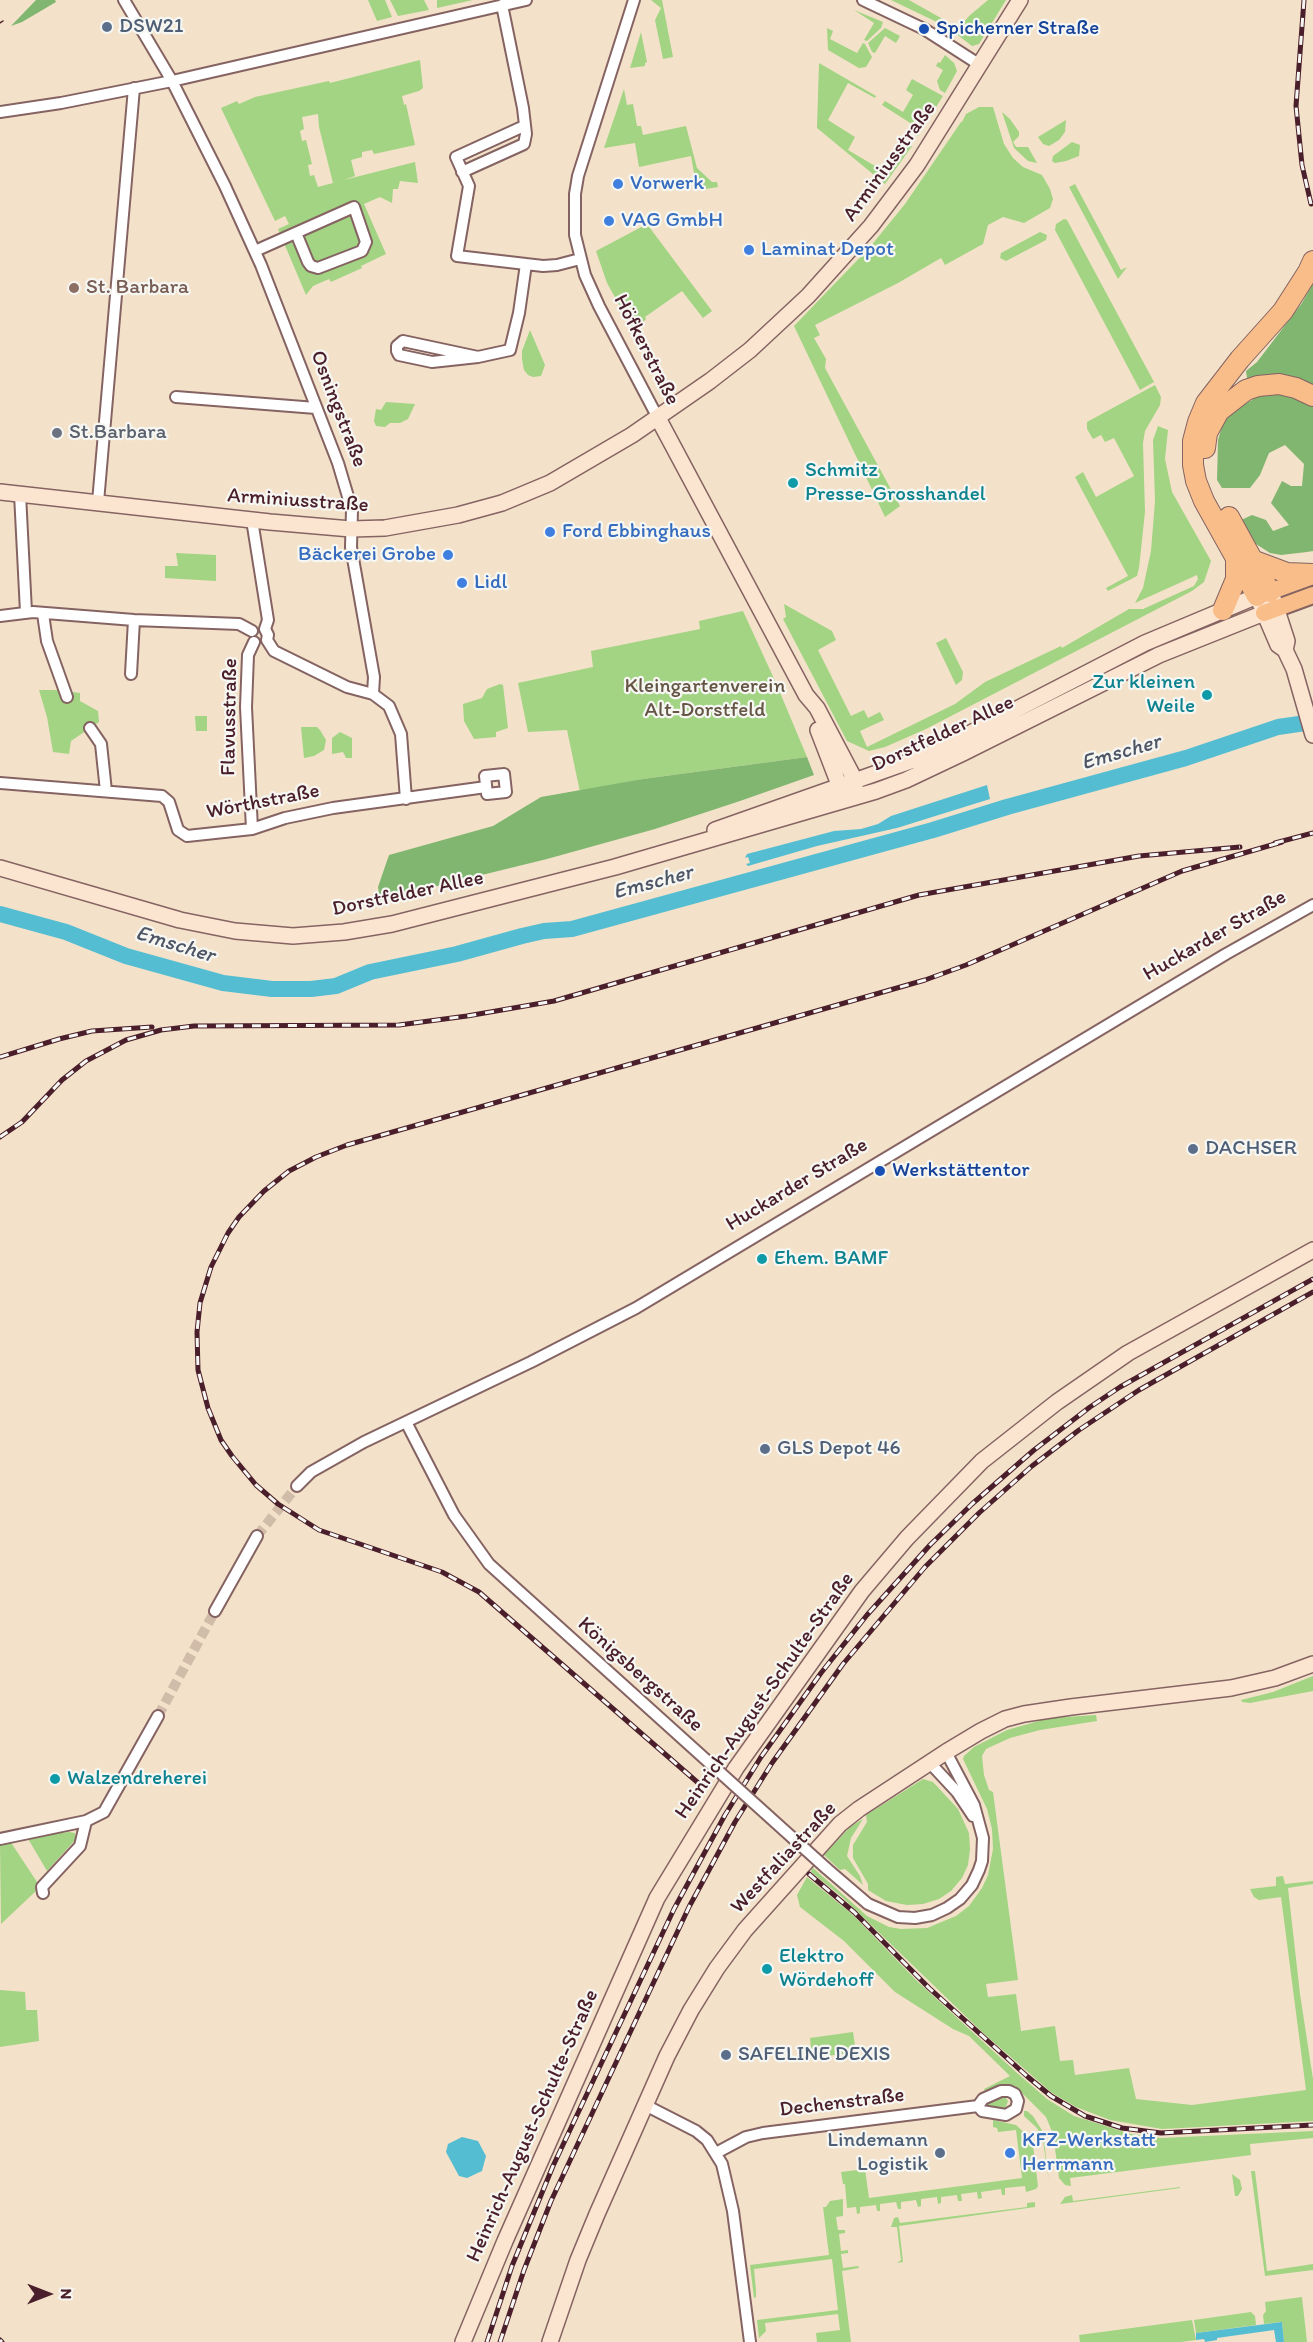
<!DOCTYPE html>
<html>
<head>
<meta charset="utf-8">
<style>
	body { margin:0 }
	#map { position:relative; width:1313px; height:2342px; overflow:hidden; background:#f3e2c9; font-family:Itim,sans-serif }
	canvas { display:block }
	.north { position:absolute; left:18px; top:2264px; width:60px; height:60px; -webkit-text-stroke:4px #f6f6f2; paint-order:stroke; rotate:90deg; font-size:16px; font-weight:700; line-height:24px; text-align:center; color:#4a1f2b }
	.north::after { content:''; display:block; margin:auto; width:21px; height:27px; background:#4a1f2b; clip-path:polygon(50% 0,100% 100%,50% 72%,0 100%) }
</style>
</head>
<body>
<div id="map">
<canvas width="1313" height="2342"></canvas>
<div class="north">N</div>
</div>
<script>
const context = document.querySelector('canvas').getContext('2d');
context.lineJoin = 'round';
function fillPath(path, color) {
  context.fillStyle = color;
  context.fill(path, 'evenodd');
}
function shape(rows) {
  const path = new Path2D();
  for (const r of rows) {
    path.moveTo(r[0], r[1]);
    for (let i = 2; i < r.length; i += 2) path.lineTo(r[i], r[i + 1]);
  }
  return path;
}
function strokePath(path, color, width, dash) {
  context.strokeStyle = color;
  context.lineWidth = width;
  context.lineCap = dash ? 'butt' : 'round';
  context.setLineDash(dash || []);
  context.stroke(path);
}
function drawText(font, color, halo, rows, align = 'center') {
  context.font = font + ' Itim,sans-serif';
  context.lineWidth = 4.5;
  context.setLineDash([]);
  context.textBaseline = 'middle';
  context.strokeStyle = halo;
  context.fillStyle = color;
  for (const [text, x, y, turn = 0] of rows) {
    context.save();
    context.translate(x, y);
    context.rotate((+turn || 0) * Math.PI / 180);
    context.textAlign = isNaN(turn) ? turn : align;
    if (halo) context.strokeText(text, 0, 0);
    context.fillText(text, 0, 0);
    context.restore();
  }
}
fillPath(shape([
	[368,0,385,0,392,17,377,21],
	[390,0,424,0,429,10,398,16],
	[437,0,473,0,437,8],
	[651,0,662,0,673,57,663,59,655,20,661,8],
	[891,0,909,0,941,18,943,25],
	[988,0,1006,0,979,44,972,46,955,33,969,16],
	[854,10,883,22,881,28,867,41,864,40,874,23],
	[827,28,833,31,830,39,857,53,863,43,865,44,872,57,866,67,859,68,828,50],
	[885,28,900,36,896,43,885,36,875,53,872,52,868,43],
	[641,32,647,62,645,63,645,66,630,68],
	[945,55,954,63,957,71,945,93,940,90,937,81,943,70,936,66,938,62,940,63],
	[420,60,423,88,419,91,402,96,404,105,406,104,415,145,374,154,372,150,362,152,362,157,351,160,355,176,344,180,415,162,418,183,400,181,398,189,393,189,392,203,380,197,364,204,386,254,361,266,362,268,331,282,329,279,313,286,306,295,278,229,289,224,285,216,275,221,221,108,237,101,239,104,255,97,329,81,330,83],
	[318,114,319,127,333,183,318,187,314,175,310,176,308,165,312,164,306,140,302,141,300,131,304,129,302,117],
	[819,63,876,96,875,98,848,83,828,120,855,137,848,150,887,173,906,142,912,146,885,184,817,128],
	[912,79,943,96,918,136,912,132,915,126,882,105,885,101,903,112,913,95,906,90],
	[624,89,627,105,633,104,637,126,641,126,643,135,686,126,697,168,712,182,717,182,718,187,700,190,696,184,691,156,639,167,635,143,604,148],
	[979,107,993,107,1004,144,1013,158,1023,167,1042,175,1050,189,1053,199,1050,208,1024,223,1003,217,988,225,983,244,945,265,941,258,898,283,815,325,820,335,814,338,826,359,825,368,900,506,885,517,794,326,870,247,905,204,961,122,962,122,966,114],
	[1002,112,1010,119,1019,132,1019,136,1013,142,1016,147,1028,147,1037,163,1028,161,1014,148],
	[1066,120,1065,132,1059,140,1049,146,1043,144,1038,137],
	[1072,142,1080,145,1079,156,1066,161,1055,163,1052,161,1053,156],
	[1075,184,1121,270,1127,267,1118,279,1069,187],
	[1064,219,1067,220,1154,382,1140,390,1055,230,1056,224],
	[647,224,712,311,703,318,682,291,645,317,646,319,634,331,607,283,596,251],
	[1040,232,1047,235,1046,240,1006,261,1000,258,1001,253],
	[530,330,545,365,541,376,533,377,528,375,524,370,522,359,522,351],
	[1155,385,1161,397,1160,405,1145,431,1143,443,1145,512,1139,568,1137,576,1108,591,1106,588,1128,576,1075,477,1083,472,1096,497,1134,476,1114,438,1105,442,1101,435,1093,439,1087,429,1087,422],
	[386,402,415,404,408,419,400,423,390,423,385,427,376,426,374,421,376,409,381,410],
	[1158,426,1168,430,1165,459,1172,492,1211,561,1204,582,1192,591,926,729,885,747,869,751,847,741,783,619,786,617,784,604,832,631,836,640,818,650,851,716,864,710,868,718,880,712,884,720,860,731,867,747,955,704,985,682,1061,646,1062,648,1129,609,1143,609,1194,586,1198,579,1197,575,1135,603,1143,588,1151,551,1155,501,1153,440],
	[176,553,216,555,216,581,165,578,165,566,178,566],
	[743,611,776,683,807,757,643,779,580,792,567,730,528,732,518,683,593,667,591,651,700,629,699,621],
	[946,638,963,672,962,680,956,685,936,643],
	[500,684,503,685,508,728,496,732,496,737,474,739,464,721,463,704,482,698,487,689],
	[39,690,58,690,62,697,72,692,80,693,80,701,98,711,99,722,71,741,69,754,53,752,47,717],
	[195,716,207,716,207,731,196,731],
	[301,727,317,727,320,730,326,740,324,750,314,756,304,758],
	[340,732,352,738,352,758,346,758,343,752,332,754,332,738],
	[1313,1676,1313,1691,1250,1703,1242,1702,1241,1700,1273,1692],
	[1096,1715,1097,1721,1040,1730,1010,1738,986,1749,982,1756,984,1775,989,1790,993,1792,1018,1980,986,1984,988,1997,1016,1994,1021,2031,1055,2026,1060,2061,1073,2060,1075,2075,1129,2068,1136,2099,1192,2105,1306,2090,1281,1897,1259,1900,1254,1897,1250,1889,1276,1886,1276,1877,1283,1876,1285,1884,1313,1881,1313,1884,1288,1888,1300,1994,1313,2079,1313,2121,1162,2129,1110,2120,1076,2107,1052,2093,982,2032,842,1897,811,1872,812,1867,867,1916,889,1927,901,1929,927,1928,956,1916,969,1906,982,1888,988,1875,993,1849,992,1829,987,1809,963,1759,964,1756,974,1747,1007,1730,1049,1718],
	[923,1779,933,1782,958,1809,969,1833,970,1849,968,1865,962,1878,951,1891,939,1899,923,1904,907,1905,886,1901,868,1890,868,1884,853,1858,853,1845,867,1822,866,1815],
	[863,1819,851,1838,847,1856,860,1876,863,1885,845,1869,840,1870,824,1855,850,1827],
	[69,1832,75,1833,76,1839,47,1871,27,1837],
	[10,1841,39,1885,35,1888,36,1891,1,1924,0,1843],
	[807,1877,853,1915,917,1981,1016,2072,1047,2099,1074,2116,1131,2134,1161,2138,1313,2131,1313,2138,1250,2144,1251,2155,1070,2178,1071,2186,1065,2185,1059,2178,1053,2134,1046,2117,1015,2086,1003,2085,985,2091,984,2089,1010,2076,969,2036,953,2029,895,1992,844,1941,800,1907,797,1895],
	[0,1990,25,1992,26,2010,37,2010,39,2041,0,2047],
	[853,2032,856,2052,812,2058,810,2038],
	[996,2097,1006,2098,1008,2101,1005,2109,1001,2110,984,2106,984,2103],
	[1024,2111,1027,2111,1033,2116,1043,2132,1049,2182,1043,2141,1037,2128,1024,2116],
	[993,2120,1016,2125,1029,2137,1033,2145,1038,2186,1036,2189,1026,2192,1025,2186,1005,2188,1005,2195,1002,2195,1001,2189,981,2192,982,2198,978,2199,977,2192,961,2194,962,2201,958,2201,957,2195,941,2197,941,2203,938,2204,937,2197,921,2199,921,2206,918,2207,916,2200,901,2202,901,2209,898,2209,896,2202,880,2204,880,2211,877,2211,876,2205,860,2207,860,2213,857,2214,856,2207,847,2208,845,2184,843,2184,841,2172,865,2169,869,2198,1022,2178,1016,2130,998,2132,997,2128,993,2127],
	[1251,2171,1255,2171,1267,2271,1313,2264,1313,2270,1265,2276],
	[1232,2174,1240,2180,1242,2189,1238,2196,1235,2196],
	[1180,2187,1180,2188,1060,2204,1065,2197,1072,2195,1073,2201],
	[843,2199,843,2216,836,2217,838,2230,845,2230,845,2233,839,2234,841,2251,848,2250,848,2253,841,2254,843,2268,858,2266,859,2268,842,2271,851,2342,817,2342,816,2333,840,2330,838,2314,765,2323,766,2331,759,2338,757,2320,838,2310,832,2259,754,2269,756,2291,756,2297,754,2298,750,2265,829,2255,823,2207,826,2207,830,2201],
	[1035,2202,1035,2207,899,2226,903,2262,897,2263,901,2260,897,2227,891,2227,894,2218,898,2217,900,2223,1027,2207,1027,2203],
	[1302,2297,1307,2342,1284,2342,1282,2322,1264,2324,1263,2315,1266,2311,1265,2302],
	[1251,2312,1255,2316,1256,2325,1196,2333,1194,2320],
	[1192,2320,1196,2340,1181,2342,1080,2342,1079,2335]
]), '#a2d483');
fillPath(shape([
	[36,0,55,0,56,2,22,22,11,26],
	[1313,283,1313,387,1279,377,1247,378,1246,371,1257,362,1302,303],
	[1274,392,1313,402,1313,551,1307,552,1281,555,1270,553,1256,544,1239,521,1252,515,1266,520,1273,531,1289,525,1271,503,1282,481,1291,486,1302,486,1304,464,1285,445,1269,453,1260,475,1250,488,1222,488,1217,480,1218,440,1225,416,1262,394],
	[807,757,814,775,740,801,655,829,547,859,380,900,378,887,389,855,493,826,541,797,643,779]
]), '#81b671');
fillPath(shape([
	[987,785,990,799,897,828,817,846,748,866,746,864,750,863,748,857,745,858,747,854,834,831,861,829,878,824,891,816],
	[462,2137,478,2141,486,2156,482,2171,467,2178,459,2176,446,2152,448,2144],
	[1282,2322,1284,2342,1276,2342,1274,2330,1217,2338,1217,2340,1205,2342,1204,2339,1196,2340,1196,2333]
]), '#55bdd2');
strokePath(shape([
	[0,914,66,932,126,956,223,983,272,989,311,989,336,986,370,972,457,954,522,936,544,931,572,929,933,830,1007,807,1186,758,1278,727,1313,722]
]), '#55bdd2', 16);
strokePath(shape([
	[257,1536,297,1486],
	[158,1716,215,1611]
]), '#d1bba9', 10, [10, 5]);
const street = shape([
	[124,0,172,81,225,186,261,265,338,463,352,510,351,547,374,677,373,694],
	[634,0,578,176,575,194,575,235,585,275,599,306,658,418],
	[863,0,924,29,980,65],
	[0,112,61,103,172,81,526,0],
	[524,126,456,157,469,186,457,256,543,266,557,265,580,259],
	[462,172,524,144,526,134,523,108,502,5],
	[255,251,354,207,366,242,362,251,318,268,311,266,308,262,296,233],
	[478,357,403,341,397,346,397,351,399,355,432,362,478,357,510,350,519,313,526,264],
	[176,397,316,408],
	[20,494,26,612],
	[98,502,134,88],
	[252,520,268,620,265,629],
	[43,614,47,641,67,697],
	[0,616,33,612,134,620,239,624,252,631],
	[265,629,268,635,267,640,274,651,347,687,373,694,389,706,401,734,406,799],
	[131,674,134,620],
	[90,728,101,744,106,791],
	[504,774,506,792,487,794,485,776,504,774],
	[0,783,162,796,169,802,178,830,187,836,252,829,285,818,333,808,486,787],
	[252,829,246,707,248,655,254,642],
	[406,1422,454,1515,489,1564,714,1767],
	[297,1486,311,1472,364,1442,531,1362,636,1308,1226,954,1313,905],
	[215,1611,257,1536],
	[930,1763,957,1792,973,1816],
	[0,1839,86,1821,104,1812,158,1716],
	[826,1868,868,1904,898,1917,915,1918,932,1915,947,1908,960,1899,972,1885,979,1870,982,1861,983,1838,974,1805,946,1752],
	[43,1893,42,1887,80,1846,86,1821],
	[645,2105,696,2131,707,2140,722,2164,733,2211,750,2342],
	[716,2153,746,2137,763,2133,978,2106,983,2099,1001,2091,1009,2091,1015,2094,1018,2101,1016,2109,1006,2115,982,2111,978,2106]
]);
const secondary = shape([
	[658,418,806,695,817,708,856,782,854,790],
	[0,492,270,522,351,529,385,528,458,515,502,503,550,483,632,435,710,381,750,350,808,296,871,226,917,165,1020,0],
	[1273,598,1287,641,1285,650,1294,669,1313,735],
	[818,730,840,787,846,792],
	[715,830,928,755,1145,643,1257,596,1278,645,1285,650],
	[0,868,180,920,235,931,293,936,344,932,392,924,615,867,876,791,906,780,963,753,1159,655,1264,613],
	[463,2342,505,2241,657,1898,736,1768,862,1591,907,1538,982,1461,1057,1402,1128,1353,1313,1250],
	[550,2342,578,2260,597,2214,667,2056,691,2010,717,1968,745,1930,840,1824,859,1809,946,1752,981,1731,1005,1719,1024,1714,1071,1707,1231,1688,1275,1678,1313,1664]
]);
const primary = shape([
	[1258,596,1313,576],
	[1264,613,1313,595]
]);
const highway = shape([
	[1205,448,1207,433,1219,411,1246,390,1258,386,1279,384,1296,388,1313,396],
	[1229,517,1270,592],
	[1255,561,1287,573,1313,574],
	[1257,596,1204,501,1196,481,1193,465,1193,441,1198,422,1206,403,1240,359,1283,311,1308,272,1313,261],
	[1223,610,1236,579,1236,557]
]);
strokePath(street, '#856362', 14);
strokePath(secondary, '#856362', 18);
strokePath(primary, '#856362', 20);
strokePath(highway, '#856362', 22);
strokePath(street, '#fff', 10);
strokePath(secondary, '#fce5d0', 15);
strokePath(primary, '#f8bd89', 16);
strokePath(highway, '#f8bd89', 20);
strokePath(shape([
	[0,23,3,21]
]), '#4a1f2b', 1.5);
const rail = shape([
	[1304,0,1296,106,1302,165,1311,204],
	[1275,843,1313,833],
	[0,1057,59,1039,92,1031,152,1027],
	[0,1137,22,1122,62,1080,86,1061,126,1040,161,1030,194,1026,399,1025,467,1016,554,1001,919,895,1139,856,1240,847],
	[704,1788,479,1592,442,1572,319,1530,278,1504,256,1485,232,1456,221,1440,208,1408,198,1370,197,1332,200,1303,211,1267,228,1233,239,1217,264,1191,289,1171,316,1157,347,1145,925,980,966,965,1182,871,1282,842],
	[809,1874,854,1912,929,1988,1028,2077,1051,2096,1085,2116,1122,2128,1161,2133,1313,2125],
	[0,2340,2,2342],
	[487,2342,512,2266,553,2166,674,1909,725,1815,761,1757,821,1673,867,1615,930,1545,972,1504,1034,1450,1090,1407,1120,1387,1313,1279],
	[500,2342,524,2270,551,2201,689,1907,735,1822,772,1763,843,1664,925,1567,979,1513,1032,1466,1079,1430,1139,1390,1313,1292]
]);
strokePath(rail, '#4a1f2b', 5);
strokePath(rail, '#f6f6f2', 3, [9]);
const streetBridge = shape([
	[714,1767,826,1868]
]);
strokePath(streetBridge, '#856362', 14, []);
strokePath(streetBridge, '#fff', 10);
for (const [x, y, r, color] of [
	[107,27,6,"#5c6f8a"],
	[924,29,6,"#1a4fb4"],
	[618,184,6,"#3f7fe0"],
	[609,221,6,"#3f7fe0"],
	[749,250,6,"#3f7fe0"],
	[74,288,6,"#8d6e63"],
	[57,433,6,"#6b7280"],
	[793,483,6,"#0f9aa8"],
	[550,532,6,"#3f7fe0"],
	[448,555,6,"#3f7fe0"],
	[462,583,6,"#3f7fe0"],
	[1207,695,6,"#0f9aa8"],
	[1193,1149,6,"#5c6f8a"],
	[880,1171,6,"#1a4fb4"],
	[762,1259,6,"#0f9aa8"],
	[765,1449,6,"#5c6f8a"],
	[55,1779,6,"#0f9aa8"],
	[767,1969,6,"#0f9aa8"],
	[726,2055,6,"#5c6f8a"],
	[940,2153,6,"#5c6f8a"],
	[1010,2153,6,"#3f7fe0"]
]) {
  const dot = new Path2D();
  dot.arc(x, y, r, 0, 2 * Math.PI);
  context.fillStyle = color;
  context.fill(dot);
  strokePath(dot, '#f6f6f2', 2);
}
drawText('21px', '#4e5e75', '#f6f6f2', [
	["DSW21",119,27],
	["DACHSER",1205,1149],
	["GLS Depot 46",777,1449],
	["SAFELINE DEXIS",738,2055],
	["Lindemann",928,2141,"right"],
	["Logistik",928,2165,"right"]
], 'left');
drawText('21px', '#164399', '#f6f6f2', [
	["Spicherner Straße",936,29],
	["Werkstättentor",892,1171]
], 'left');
drawText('21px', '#4a1f2b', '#f6f6f2', [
	["Arminiusstraße",890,162,-54],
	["Höfkerstraße",646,350,63],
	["Osningstraße",338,409,69],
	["Arminiusstraße",298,501,4],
	["Flavusstraße",230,717,-89],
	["Dorstfelder Allee",943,734,-25],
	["Wörthstraße",263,802,-11],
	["Dorstfelder Allee",408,894,-12],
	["Huckarder Straße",1215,936,-30],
	["Huckarder Straße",797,1185,-31],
	["Königsbergstraße",640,1675,42],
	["Heinrich-August-Schulte-Straße",765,1696,-55],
	["Westfaliastraße",784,1858,-47],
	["Dechenstraße",842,2103,-7],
	["Heinrich-August-Schulte-Straße",533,2126,-66]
]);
drawText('21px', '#366cbe', '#f6f6f2', [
	["Vorwerk",630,184],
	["VAG GmbH",621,221],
	["Laminat Depot",761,250],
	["Ford Ebbinghaus",562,532],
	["Bäckerei Grobe",436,555,"right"],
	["Lidl",474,583],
	["KFZ-Werkstatt",1022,2141],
	["Herrmann",1022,2165]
], 'left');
drawText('21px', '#785e54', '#f6f6f2', [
	["St. Barbara",86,288]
], 'left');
drawText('21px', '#5b616d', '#f6f6f2', [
	["St.Barbara",69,433]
], 'left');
drawText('21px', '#0d838f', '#f6f6f2', [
	["Schmitz",805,471],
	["Presse-Grosshandel",805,495],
	["Zur kleinen",1195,683,"right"],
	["Weile",1195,707,"right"],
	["Ehem. BAMF",774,1259],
	["Walzendreherei",67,1779],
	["Elektro",779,1957],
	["Wördehoff",779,1981]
], 'left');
drawText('21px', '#645545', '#f6f6f2', [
	["Kleingartenverein",705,687],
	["Alt-Dorstfeld",705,711]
]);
drawText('italic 22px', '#4e5665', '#f6f6f2', [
	["Emscher",1121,753,-16],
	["Emscher",653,883,-15],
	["Emscher",175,945,17]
]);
</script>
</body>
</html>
